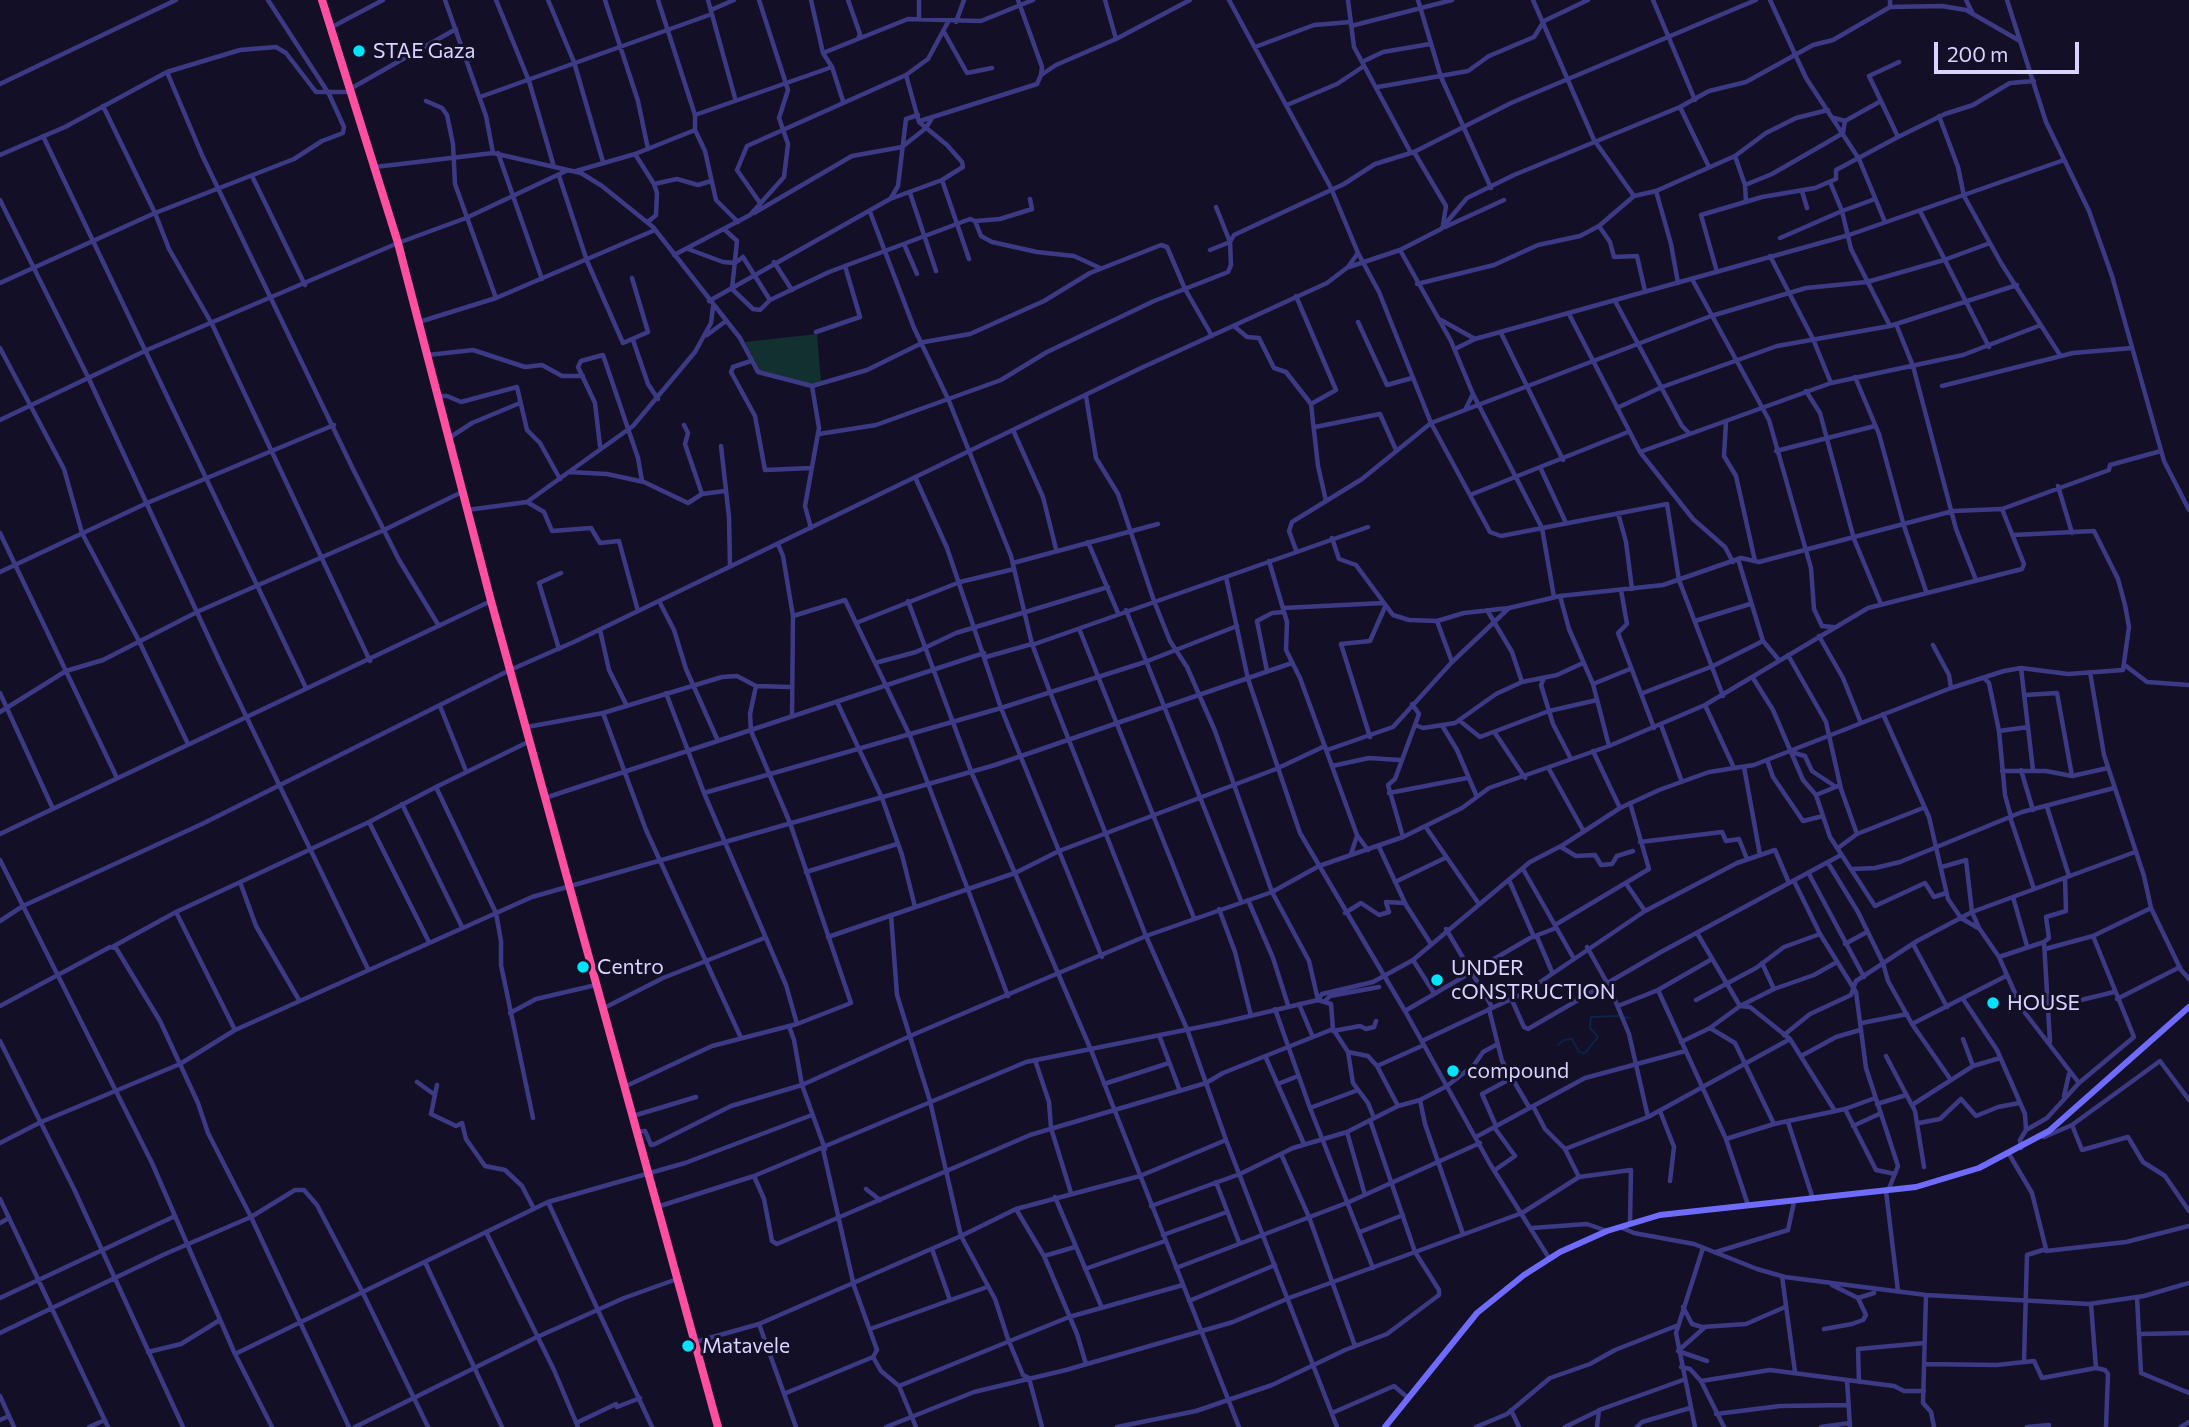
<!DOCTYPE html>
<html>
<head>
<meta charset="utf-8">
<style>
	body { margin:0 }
	#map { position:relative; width:2189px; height:1427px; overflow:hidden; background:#130f26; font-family:Commissioner,sans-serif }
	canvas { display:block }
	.scale { position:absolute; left:1934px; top:42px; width:145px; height:32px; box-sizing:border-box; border:4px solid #d9d4ff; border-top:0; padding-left:9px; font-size:21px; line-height:24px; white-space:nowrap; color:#d9d4ff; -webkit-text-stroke:5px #130f26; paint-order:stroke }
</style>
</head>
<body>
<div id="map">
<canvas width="2189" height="1427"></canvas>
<div class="scale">200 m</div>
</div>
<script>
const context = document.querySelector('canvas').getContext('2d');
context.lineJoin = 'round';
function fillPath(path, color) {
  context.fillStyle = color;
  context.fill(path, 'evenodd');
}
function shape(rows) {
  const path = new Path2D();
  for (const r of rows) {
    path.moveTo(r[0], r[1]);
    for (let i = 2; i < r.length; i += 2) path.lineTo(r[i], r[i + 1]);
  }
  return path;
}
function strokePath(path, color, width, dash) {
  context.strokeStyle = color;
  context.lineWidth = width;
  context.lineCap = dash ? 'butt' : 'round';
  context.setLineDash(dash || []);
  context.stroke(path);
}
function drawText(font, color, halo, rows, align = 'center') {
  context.font = font + ' Commissioner,sans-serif';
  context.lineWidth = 6;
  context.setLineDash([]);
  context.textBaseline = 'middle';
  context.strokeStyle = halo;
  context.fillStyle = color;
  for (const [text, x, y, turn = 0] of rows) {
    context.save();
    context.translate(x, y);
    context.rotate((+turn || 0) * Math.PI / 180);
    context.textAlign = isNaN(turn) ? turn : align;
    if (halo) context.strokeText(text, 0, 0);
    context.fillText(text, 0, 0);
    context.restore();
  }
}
fillPath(shape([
	[817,334,821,381,810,384,759,371,745,342]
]), '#12302f');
strokePath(shape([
	[1624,1017,1630,1018],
	[1558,1045,1564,1040,1572,1039,1579,1052,1585,1053,1598,1037,1590,1028,1591,1017,1618,1016]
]), '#0c2248', 2);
strokePath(shape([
	[445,0,486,116,493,153],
	[496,0,529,81,554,167],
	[548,0,574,62,603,162],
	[605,0,638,101,648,149],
	[708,0,735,98],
	[811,0,823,53,832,67,843,101],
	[848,0,860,34,858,39],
	[919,0,919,18],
	[1018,0,1042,67,1041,75],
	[1105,0,1116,39,1190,0],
	[1229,0,1331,188,1358,253,1379,292,1431,423,1490,532,1501,536,1667,504,1679,580,1723,696],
	[1348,0,1354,47,1411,153],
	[1418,0,1441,77,1491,188],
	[1533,0,1594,140,1634,196],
	[1653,0,1695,100],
	[1770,0,1806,78,1859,159,1885,222],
	[1890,0,1890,7],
	[1966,0,1972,12],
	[2007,0,2046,122,2089,211,2112,276,2164,461,2189,510],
	[711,10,734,0],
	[956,22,964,0],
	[1351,26,1452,0],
	[332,27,383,0],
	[944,32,967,73,992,68],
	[1255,47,1314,25,1351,22],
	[823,53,908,19,981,21,1033,0],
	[1362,62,1383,52,1430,44],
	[167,72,202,155,353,469,399,560,439,626],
	[0,84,176,0],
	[1378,87,1468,71,1489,56,1534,37,1544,21,1588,0],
	[350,89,456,29],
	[480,97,712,14],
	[426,101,442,108,447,115,453,144,455,184,496,298],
	[1881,101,1869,76,1899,62],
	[1287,105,1337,84,1364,66],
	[103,106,155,213,169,249,212,324,370,661],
	[1680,107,1709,167],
	[695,115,832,67],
	[1939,116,1958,167,1964,196,2001,263,2060,355],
	[1834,118,1845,121,1881,101,1898,137,1945,114,1973,105,2010,83,2034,81],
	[920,121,1037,84,1041,75,1056,65,1116,39],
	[695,130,705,151,716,200,738,222],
	[43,136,306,688],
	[1414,152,1446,206,1443,225],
	[498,153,542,279],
	[635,154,654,184,657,193,656,215,648,222],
	[0,155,65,127,167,72,240,50,276,47,286,53,316,92,350,92],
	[1735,156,1745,185],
	[375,167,493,153,581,173,602,186,653,227,740,338,758,372,812,386,867,370,924,342,970,334,1044,301,1090,273,1161,245,1167,247,1185,289,1212,336],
	[576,171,635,154,695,130,695,115,658,0],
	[252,176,305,285],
	[559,176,587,261,623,343,648,332,632,278],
	[942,180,969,259],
	[1830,182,1842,211,1875,199],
	[654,184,677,179,698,185,711,181],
	[1656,191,1671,244,1678,283],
	[1802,191,1807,208],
	[910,193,936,271],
	[891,198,898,186,906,119,918,115],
	[0,200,89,379,220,662,368,969],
	[1746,202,1745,185,1772,174,1826,143,1843,133,1845,121],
	[760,203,737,170,747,146,906,75,928,59,948,22],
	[1920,211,1989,347],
	[870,212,914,328,949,401,1011,556,1032,644,1050,692,1146,936,1187,1029,1226,1140,1337,1427],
	[754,213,852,156,902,147,926,128,932,118],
	[975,221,1000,219,1032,209,1030,199],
	[1599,226,1610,242,1614,257,1637,256,1645,291],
	[1445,227,1504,200],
	[724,229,737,241,732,289],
	[1780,238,1842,211,1851,249,1890,326],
	[904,244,917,274],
	[688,249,723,262,735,263,743,257,770,300],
	[1210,250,1230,242,1216,207],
	[1400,250,1451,341,1473,394,1542,528,1554,597],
	[674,255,750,215,784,177,788,144,779,118,788,90,759,0],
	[1770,256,1813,339,1831,383],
	[774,262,792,290],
	[1349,267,1400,250,1441,229,1467,198,1514,175,1680,107,1709,91,1746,82,1813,45,1833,40,1890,7,1942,6,1966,10,2020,41],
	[1717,272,1701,215,1762,197,1815,188,1836,179,1836,170,1898,137],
	[1692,279,1769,420,1811,568,1814,609,1822,626,1833,627],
	[0,283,155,213,294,159,322,141,343,133,344,127,329,94,268,0],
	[1417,284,1494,265,1538,245,1580,236,1599,226,1634,196,1656,191,1735,156,1766,133,1796,118,1828,110],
	[732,289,753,309,760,310,770,300,829,272,970,219,975,221,981,236,992,242,1037,252,1074,256,1100,268],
	[1296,296,1336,390,1311,404],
	[709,301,890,199,942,180,963,167,962,162,947,145,919,122,906,75],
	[1615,301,1682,426,1689,433],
	[1569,314,1640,452,1831,383,1963,355,2041,325],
	[1441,320,1475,339],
	[419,322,496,298,655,230],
	[1358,322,1387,385,1412,378],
	[1896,324,1913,366,1956,529,1976,580],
	[1234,326,1247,337,1259,338,1274,368,1286,372,1311,404,1318,466,1326,501],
	[816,332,860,317,845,266],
	[1501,333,1563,460],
	[707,335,726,321],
	[633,340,648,384,658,399],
	[0,348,64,469,82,533,139,641,188,744],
	[1455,349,1475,339,1849,235,2064,160],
	[428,355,473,350,525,367,542,365,562,376,583,376],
	[751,361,733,367,731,372,755,416,765,470,812,468],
	[1855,377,1879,434,1904,526,1926,591],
	[1942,386,2073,353,2132,348],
	[1806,391,1820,413,1854,539,1881,604],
	[437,396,447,396,461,402,517,387,527,430,540,443,560,479],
	[1086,396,1096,458,1118,494,1154,601,1170,641,1187,667,1215,731,1272,892,1309,961,1318,1000,1331,1004,1333,1029,1348,1052,1353,1083,1368,1103,1374,1118],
	[1617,408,1662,387,1777,346,1890,326,2017,285],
	[1465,410,1473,394],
	[0,420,147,350,398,243,466,218,568,170],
	[1726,422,1724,456,1736,476,1755,561],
	[684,425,688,433,685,444,702,494],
	[1315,427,1380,414,1396,450],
	[1013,430,1043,497,1056,549],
	[819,434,876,425,1001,380,1047,352,1154,301,1228,272,1231,265,1230,242,1234,235,1344,184,1375,164,1414,152,1511,103,1756,0],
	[449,438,472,423,520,403],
	[600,446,595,403,578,367,581,361,603,355,638,458,642,481],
	[721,446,729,517,730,566],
	[1776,451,1875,426],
	[1640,452,1693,519,1725,547,1733,562],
	[1540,467,1566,523],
	[569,472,607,474,644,482,688,503,702,494,725,491],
	[915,477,947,548,1001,708,1102,957],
	[2058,486,2072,533],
	[1470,495,1628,432],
	[527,502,544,512,552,531,591,528,600,543,619,541,638,611],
	[467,510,527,502,633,426,695,352,711,323,713,307],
	[1618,513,1626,542,1632,589],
	[811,528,805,506,819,428,812,386],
	[0,533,117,778],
	[1332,538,1339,559,1356,565,1393,615,1409,620,1437,621,1464,613,1509,608,1560,596,1663,585,1741,558,1759,562,1953,511,2002,509,2109,470,2110,465,2161,451],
	[1088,542,1118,613],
	[778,544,783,556,793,616,792,715],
	[1296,550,1289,531,1292,522,1362,479,1431,423,1711,316,1806,288,1867,282,1944,260,1990,243],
	[1738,559,1763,641,1779,660],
	[1269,561,1287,622,1286,650,1300,678,1357,835,1368,850],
	[1013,563,1158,524],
	[0,572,147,503,334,425],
	[1226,577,1248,679,1300,833,1405,1011,1490,1164,1549,1258],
	[1621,590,1627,624,1618,633,1654,728],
	[1560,596,1569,629,1593,684,1609,746],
	[659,601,674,630,686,669,718,741],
	[908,601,971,771,1091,1050,1239,1427],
	[1283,608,1383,603],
	[1126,610,1241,901],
	[1487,610,1512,652,1522,682],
	[793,616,845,600,910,736,1008,996],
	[1437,621,1452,662],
	[1695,621,1750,604],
	[856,623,960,582,1014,569],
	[600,630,609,670,626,704],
	[1080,631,1194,918],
	[1819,636,1843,678,1861,723],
	[1032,645,1368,527],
	[1933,645,1949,675,1951,688],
	[559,649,539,583,561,573],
	[1788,655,1826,722,1841,789,1857,834],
	[986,657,1032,644],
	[875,663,916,652,956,633,1108,587],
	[2126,666,2147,682,2189,685],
	[2021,668,2033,770],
	[1267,671,1257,621,1272,613,1284,612],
	[2090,672,2104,755,2144,876,2151,908,2181,970,2189,979],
	[1544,678,1541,685,1553,724,1571,759],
	[1753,678,1773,710,1803,780,1816,795,1830,837,1875,906,1925,883,1934,897,1946,893],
	[1984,678,1989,683,1999,731,2005,795,2011,817],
	[1593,684,1630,669],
	[0,693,53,809],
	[666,693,704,793,786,985,797,1024],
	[1643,693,1713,666,1763,641],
	[2025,695,2057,693,2072,776],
	[837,702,882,798,902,855,915,907],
	[1705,705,1734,768],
	[440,706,466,771],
	[0,712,66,671,103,660,199,611,384,530,462,492],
	[603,713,646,830,741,1038],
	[1883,714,1929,817,1948,899,1961,918,1978,928],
	[1460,721,1480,737,1549,711,1597,700],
	[1415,725,1423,728,1455,723,1496,694,1522,682,1557,675,1583,663],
	[1661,725,1682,782],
	[527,727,603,713,722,677,737,676,756,686,790,687],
	[1443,727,1457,750,1477,797],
	[1999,731,2028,727],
	[1495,733,1525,778],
	[1370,737,1341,644,1370,641,1385,607],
	[528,742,436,787,496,913,501,941,501,965,533,1118],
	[1327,750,1393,727,1452,662,1509,608],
	[1593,751,1620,808],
	[1791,752,1805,756,1812,771,1836,787],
	[1767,760,1773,777,1803,821,1823,816],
	[1332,766,1369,758,1400,760],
	[1744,767,1760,855],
	[1549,769,1583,830],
	[2021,770,2033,810],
	[2002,771,2046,771,2072,776,2108,768],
	[704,793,1001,708,1145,662,1237,626],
	[1389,793,1467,778],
	[1816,795,1838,786],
	[545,798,984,653],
	[402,804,462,927],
	[2047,807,2069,876],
	[2010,817,2034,889],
	[369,822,429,942],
	[1425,826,1479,904],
	[0,834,491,601],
	[1403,837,1388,785,1395,779,1419,714,1412,704],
	[1640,842,1722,832,1726,841,1739,839,1747,859],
	[1379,847,1406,905,1431,944],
	[1561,847,1576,856,1595,855,1601,865,1612,864,1617,856,1633,851],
	[1838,848,1857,834,1923,808],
	[1351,854,1357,836],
	[0,860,152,1163,235,1354,272,1427],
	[1828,863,1858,912,1883,963,1888,981,1912,1024,1951,1080],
	[1942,867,1966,860,1972,912,1979,928,1999,957,2022,1009,2079,1083],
	[1523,869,1573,957],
	[1853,869,1875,868,1900,862,2022,812,2114,788],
	[806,872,897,844],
	[1809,874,1864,977],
	[1509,880,1534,937],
	[1794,881,1820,934,1856,992,1866,1068,1898,1166,1888,1191],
	[240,882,256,926,299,1000],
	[1395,882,1445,858],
	[1627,885,1645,911],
	[2013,897,2027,946],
	[1248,900,1273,958,1288,1005],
	[1219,909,1235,952,1251,1016],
	[176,912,235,1030],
	[1345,913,1361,903,1379,915,1389,912,1386,902,1405,903],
	[891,915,897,995,930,1101,961,1236,995,1299,1008,1339,1023,1375,1029,1378,1042,1427],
	[0,921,23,906,202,824,510,670,576,641,1141,368,1327,283,1348,267,1358,253],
	[1555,925,1649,869,1630,803],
	[1446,929,1492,1007],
	[1697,933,1740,1006,1750,1007,1790,1039,1835,1111],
	[828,937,1015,873,1059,851,1276,769,1325,746],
	[1537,937,1552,972],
	[1845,944,1867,932],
	[1913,944,1947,1007],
	[114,946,176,912,369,822,436,787],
	[1587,947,1610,988,1629,1034,1648,1117],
	[2045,949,2093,936,2151,908],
	[1999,957,2044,942],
	[1413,960,1434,993],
	[1762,963,1774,989],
	[1658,990,1726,1139,1748,1205],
	[1511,998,1524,1027,1528,1029,1661,952,1841,855],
	[1963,999,1997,1050,2025,1114,2026,1130,2020,1140,2021,1148],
	[2117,999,2180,967],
	[1326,1000,1330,996,1379,987],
	[1696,1000,1756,968,1784,947,1820,934],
	[1299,1004,1312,1035],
	[0,1006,110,947,116,948,160,1021,198,1103,208,1133,251,1217,349,1427],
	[1618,1006,1658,990,1712,959],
	[2048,1008,2114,992],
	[602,1009,663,978,764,938],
	[1275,1009,1310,1108,1373,1268],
	[1489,1009,1502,1061,1529,1107],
	[1405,1011,1530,938,1556,928],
	[510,1013,536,999,596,985],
	[1862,1023,1907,1014],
	[1912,1024,2006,976],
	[789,1026,794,1040,802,1085,825,1149],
	[1710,1028,1735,1043,1774,1124],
	[1333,1031,1360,1026,1366,1029,1374,1027,1376,1021],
	[1159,1035,1180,1091],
	[1784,1035,1810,1014,1851,995,1856,981,1917,941,1972,912,2135,852],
	[1963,1039,1973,1066],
	[0,1041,74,1189,183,1427],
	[1422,1041,1524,993,1645,911,1737,863,1775,850,1789,883],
	[1681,1042,1710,1028,1740,1006,1774,989,1814,975,1837,962],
	[2050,1042,2044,942,2049,938,2046,917,2066,911,2065,878],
	[1348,1052,1368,1056,1377,1066,1398,1106],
	[1803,1055,1836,1037,1860,1030],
	[1886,1056,1915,1111,1924,1167],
	[1266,1058,1304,1144],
	[1035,1060,1049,1102,1051,1128,1071,1193],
	[1377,1066,1424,1045],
	[417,1082,435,1095],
	[1104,1084,1169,1063],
	[1278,1084,1298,1076],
	[437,1085,431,1114,456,1126,462,1123,466,1139,485,1166,505,1170,522,1186,534,1209],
	[624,1087,712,1046,797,1024,851,1003,790,823,751,731,750,714,756,686],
	[2064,1096,2069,1074],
	[1420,1100,1425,1124,1463,1234],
	[1877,1104,1906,1095],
	[1912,1105,1973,1066,2000,1058],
	[1533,1106,1545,1129,1565,1149,1579,1177],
	[1310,1108,1358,1090],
	[1845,1109,1876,1170,1895,1174],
	[1660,1111,1674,1147,1670,1181],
	[633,1116,696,1097],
	[1788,1122,1813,1199],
	[1919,1123,1940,1119,1961,1099,1976,1116,1998,1107,2019,1103],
	[2072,1125,2082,1150,2128,1137,2143,1162,2165,1176,2189,1211],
	[1496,1126,1482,1094,1512,1078],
	[1853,1126,1879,1114],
	[1494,1127,1515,1156,1495,1170],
	[2026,1130,2047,1118,2079,1083,2134,1037,2093,936],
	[637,1132,645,1131,651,1145,655,1144,731,1106,802,1085,917,1033,1146,936,1272,892,1319,866,1403,837,1462,808,1489,788,1609,746,1705,705,1868,608,2022,569,2024,564,2002,509],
	[1347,1132,1365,1195],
	[1476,1137,1585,1078,1685,1051],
	[2044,1137,2072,1125,2160,1061,2189,1100],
	[1726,1139,1774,1124,1845,1109,1875,1098],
	[0,1143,41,1122,180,1064,235,1030,532,897,995,765,1292,663],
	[823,1149,854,1286,877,1350,873,1357,881,1371,899,1386,916,1427],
	[1565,1149,1648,1117,1790,1039],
	[1281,1154,1309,1217,1355,1346],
	[2009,1154,2032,1193,2046,1249,2027,1255,2024,1361],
	[754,1176,764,1199,772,1241,777,1244,1030,1135,1206,1083,1223,1073,1333,1029],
	[1216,1182,1239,1242],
	[866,1189,880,1200],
	[1886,1191,1898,1291],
	[1055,1197,1102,1308],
	[0,1199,108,1427],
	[548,1202,652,1427],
	[1151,1206,1240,1174,1293,1148,1347,1132,1398,1106,1420,1100,1447,1086,1474,1065,1483,1052,1496,1045],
	[657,1207,754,1176,1026,1062,1220,1023,1318,1000,1322,994,1373,982,1413,960,1530,862,1563,845,1620,808,1659,790,1709,772,1754,765,1951,688,2004,671,2021,668,2068,674,2123,670,2129,627,2125,605,2118,579,2094,531,2013,535],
	[1016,1209,1044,1256,1077,1334,1086,1364],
	[0,1223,9,1218],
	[1620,1227,1634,1233,1694,1244,1757,1269,1785,1277,1926,1295,2089,1304,2144,1296,2189,1283],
	[1532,1228,1587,1224,1607,1231],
	[486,1232,554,1370,578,1427],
	[1360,1232,1403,1215],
	[1163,1235,1227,1212],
	[932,1249,950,1300],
	[2046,1251,2126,1242,2189,1226],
	[1716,1252,1788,1230,1794,1202],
	[1044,1256,1075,1247],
	[425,1262,502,1427],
	[1176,1268,1349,1202,1480,1143],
	[1085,1269,1165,1241],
	[1782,1276,1795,1372],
	[1926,1295,1923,1403,1931,1412,1934,1427],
	[2137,1297,2141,1373,2189,1393],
	[0,1298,173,1217],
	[1858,1298,1874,1293,1873,1288],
	[1189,1301,1275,1265],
	[2091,1304,2096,1368],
	[1683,1307,1692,1324,1702,1327,1746,1324,1785,1307],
	[759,1324,796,1427],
	[1704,1328,1678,1351,1707,1361],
	[870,1329,987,1287],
	[1824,1329,1852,1324,1863,1320,1866,1315,1858,1298,1832,1285],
	[0,1333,165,1254,251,1217,295,1190,304,1190,317,1205,362,1291,428,1427],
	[2139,1334,2189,1333],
	[695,1342,759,1324,961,1236,1016,1209,1140,1176,1226,1140],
	[148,1352,181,1344,220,1320],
	[235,1354,548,1202,685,1163,812,1115],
	[1924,1364,1997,1365,2034,1361,2042,1378,2096,1368,2105,1370,2108,1374,2106,1427],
	[1681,1367,1690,1369,1701,1381,1724,1427],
	[1847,1380,1850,1427],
	[1701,1381,1770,1370,1894,1386,1904,1391,1924,1391],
	[1859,1382,1858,1349,1924,1343],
	[899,1386,1069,1317,1183,1285],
	[786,1393,873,1357],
	[0,1396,14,1427],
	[1511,1410,1519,1427],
	[1332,1413,1394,1386,1407,1397],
	[1716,1414,1780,1406,1849,1405],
	[0,1420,9,1416],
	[576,1423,616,1404,617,1407,640,1398],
	[89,1427,105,1420],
	[355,1427,535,1338,624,1298,677,1279],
	[886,1427,974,1392,1066,1370,1233,1322,1289,1298,1522,1213,1579,1177,1631,1170,1630,1223],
	[1117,1427,1196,1411,1272,1385,1345,1350,1387,1334,1439,1295,1439,1290,1415,1252,1370,1120],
	[1476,1427,1507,1414,1550,1378,1590,1364,1615,1350,1676,1326],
	[1565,1427,1598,1411],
	[1597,1427,1599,1410,1683,1380],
	[1637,1427,1642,1422,1690,1408],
	[1695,1427,1676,1333,1703,1248],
	[1821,1427,1850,1423],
	[2027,1427,2049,1425],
	[2181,1427,2189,1422]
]), '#3d3a85', 4.5);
strokePath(shape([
	[1385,1427,1477,1313,1524,1275,1560,1252,1607,1231,1660,1215,1916,1187,1979,1168,2049,1131,2189,1007]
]), '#6f6bff', 6);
strokePath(shape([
	[322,0,398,243,491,601,718,1427]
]), '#ff4fa3', 8);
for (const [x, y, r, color] of [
	[359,51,7,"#00e5ff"],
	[583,967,7,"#00e5ff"],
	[1437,980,7,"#00e5ff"],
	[1993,1003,7,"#00e5ff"],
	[1453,1071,7,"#00e5ff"],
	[688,1346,7,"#00e5ff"]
]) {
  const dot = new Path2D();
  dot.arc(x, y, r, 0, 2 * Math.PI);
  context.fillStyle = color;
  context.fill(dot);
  strokePath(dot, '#130f26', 2.5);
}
drawText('21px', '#d9d4ff', '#130f26', [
	["STAE Gaza",373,51],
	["Centro",597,967],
	["UNDER",1451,968],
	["cONSTRUCTION",1451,992],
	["HOUSE",2007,1003],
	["compound",1467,1071],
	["Matavele",702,1346]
], 'left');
</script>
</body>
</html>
